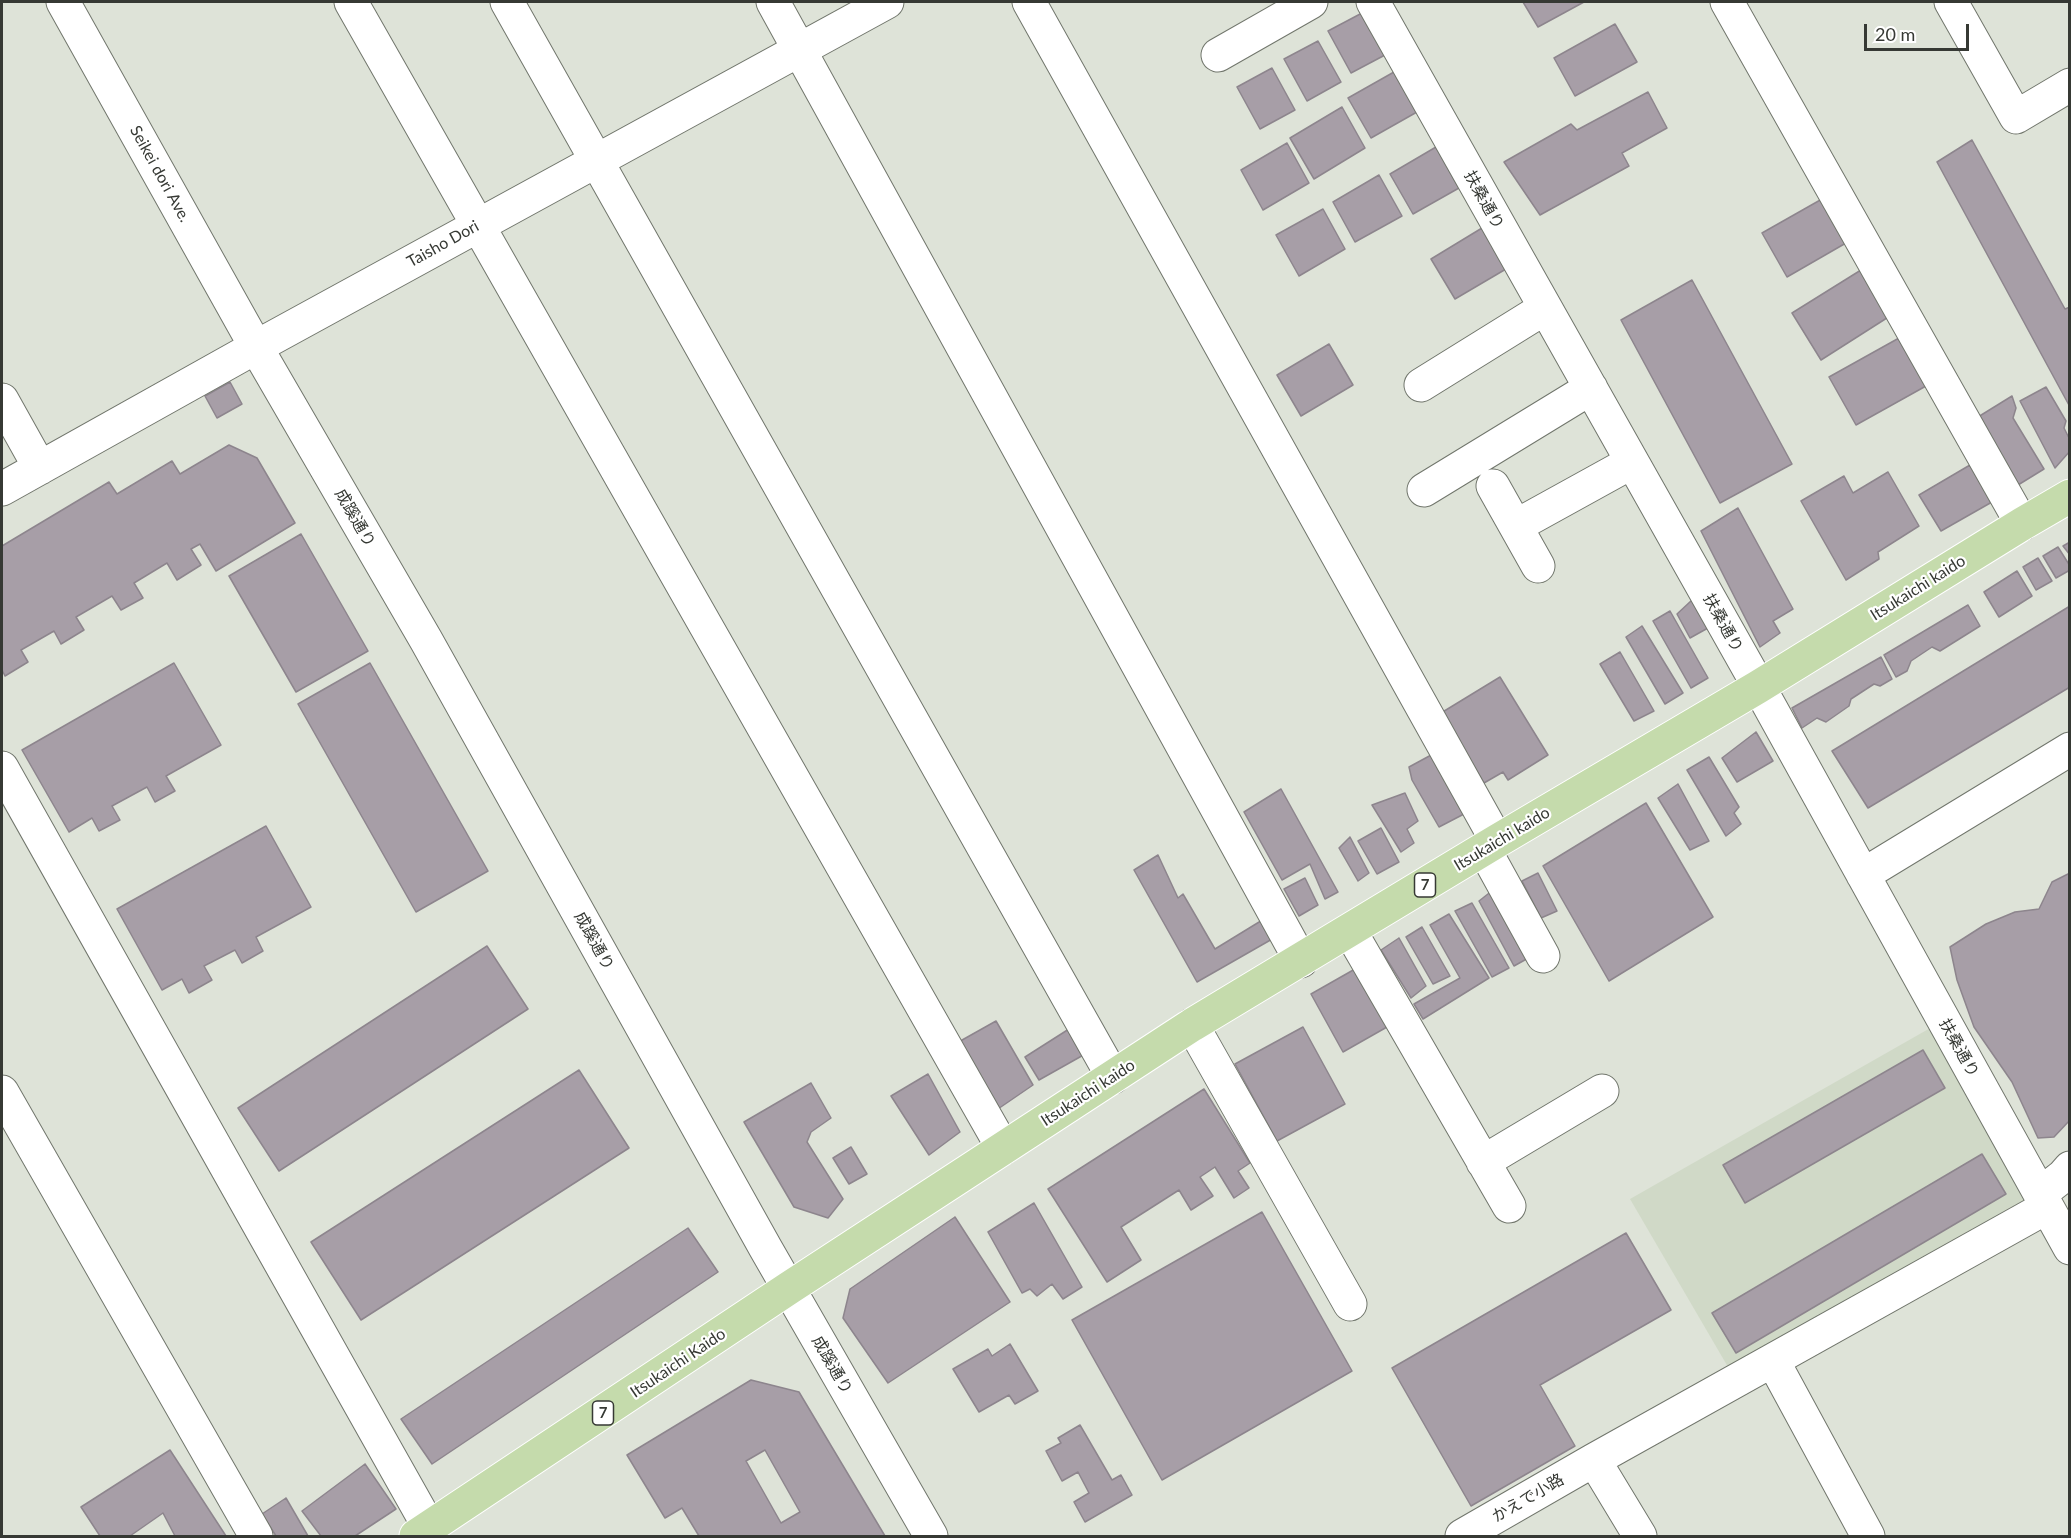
<!DOCTYPE html>
<html>
<head>
<meta charset="utf-8">
<style>
	body { margin:0 }
	#map { position:relative; width:2071px; height:1538px; overflow:hidden; background:#dee3d8; font-family:Lato,sans-serif }
	canvas { display:block }
	.frame { position:absolute; inset:0; border:3px solid #363934; pointer-events:none }
	.scale { position:absolute; left:1864px; top:24px; width:105px; height:27px; box-sizing:border-box; border:3px solid #363934; border-top:0; padding-left:8px; font-size:18px; line-height:21px; white-space:nowrap; color:#363934; -webkit-text-stroke:4px #fff; paint-order:stroke }
</style>
</head>
<body>
<div id="map">
<canvas width="2071" height="1538"></canvas>
<div class="frame"></div>
<div class="scale">20 m</div>
</div>
<script>
const context = document.querySelector('canvas').getContext('2d');
context.lineJoin = 'round';
function fillPath(path, color) {
  context.fillStyle = color;
  context.fill(path, 'evenodd');
}
function shape(rows) {
  const path = new Path2D();
  for (const r of rows) {
    path.moveTo(r[0], r[1]);
    for (let i = 2; i < r.length; i += 2) path.lineTo(r[i], r[i + 1]);
  }
  return path;
}
function strokePath(path, color, width, dash) {
  context.strokeStyle = color;
  context.lineWidth = width;
  context.lineCap = dash ? 'butt' : 'round';
  context.setLineDash(dash || []);
  context.stroke(path);
}
function drawText(font, color, halo, rows, align = 'center') {
  context.font = font + ' Lato,"Noto Sans JP",sans-serif';
  context.lineWidth = 4.5;
  context.setLineDash([]);
  context.textBaseline = 'middle';
  context.strokeStyle = halo;
  context.fillStyle = color;
  for (const [text, x, y, turn = 0] of rows) {
    context.save();
    context.translate(x, y);
    context.rotate((+turn || 0) * Math.PI / 180);
    context.textAlign = isNaN(turn) ? turn : align;
    if (halo) context.strokeText(text, 0, 0);
    context.fillText(text, 0, 0);
    context.restore();
  }
}
fillPath(shape([
	[1932,1027,2028,1198,1728,1367,1630,1199]
]), '#d0d9c7');
const building = shape([
	[1523,2,1584,2,1538,27,1523,2],
	[1362,13,1385,55,1351,73,1328,31,1362,13],
	[1615,24,1637,62,1575,96,1554,58,1615,24],
	[1318,41,1341,82,1307,101,1284,59,1318,41],
	[1272,68,1295,110,1260,129,1237,87,1272,68],
	[1394,72,1417,112,1371,138,1348,98,1394,72],
	[1648,92,1667,128,1622,153,1629,166,1540,215,1504,162,1571,124,1577,130,1648,92],
	[1342,107,1365,148,1314,179,1290,138,1342,107],
	[1972,140,2065,309,2070,307,2070,407,1937,162,1972,140],
	[1287,143,1309,183,1263,210,1241,170,1287,143],
	[1436,147,1459,188,1413,214,1390,174,1436,147],
	[1379,175,1402,216,1355,242,1333,202,1379,175],
	[1822,199,1846,243,1787,277,1762,233,1822,199],
	[1323,209,1345,249,1299,276,1276,235,1323,209],
	[1482,228,1506,269,1455,299,1431,259,1482,228],
	[1861,270,1890,316,1821,360,1792,313,1861,270],
	[1692,280,1792,464,1720,503,1621,320,1692,280],
	[1899,338,1926,386,1856,425,1829,377,1899,338],
	[1329,344,1353,385,1301,416,1277,375,1329,344],
	[230,382,242,404,217,418,205,396,230,382],
	[2046,387,2066,421,2064,428,2070,440,2070,451,2055,468,2020,401,2046,387],
	[2012,396,2016,408,2013,418,2044,469,2018,485,1978,417,2012,396],
	[229,445,257,458,295,523,216,571,200,544,191,549,201,565,177,580,167,563,134,583,143,598,121,610,112,596,76,617,84,630,61,644,54,631,21,650,28,662,5,676,2,670,2,546,109,482,117,494,172,461,180,474,229,445],
	[1970,465,1992,502,1941,531,1919,495,1970,465],
	[1888,472,1919,526,1878,552,1879,559,1846,580,1801,501,1844,476,1853,493,1888,472],
	[1738,508,1793,609,1773,621,1780,633,1760,647,1701,531,1738,508],
	[301,534,368,651,296,692,229,576,301,534],
	[2070,542,2070,555,2063,546,2070,542],
	[2058,547,2070,566,2070,570,2056,578,2043,556,2058,547],
	[2038,558,2052,581,2036,590,2023,567,2038,558],
	[2017,571,2032,596,1999,617,1984,592,2017,571],
	[1692,600,1708,628,1690,638,1677,614,1692,600],
	[1968,605,1980,626,1940,651,1932,647,1911,661,1907,671,1896,677,1884,655,1968,605],
	[2070,606,2070,687,1868,808,1832,751,2070,606],
	[1670,611,1708,678,1691,688,1653,621,1670,611],
	[1642,626,1683,693,1665,704,1626,637,1642,626],
	[1620,652,1654,711,1634,721,1600,664,1620,652],
	[1881,657,1892,679,1880,686,1874,684,1851,699,1849,706,1826,722,1817,718,1802,728,1792,708,1881,657],
	[174,663,221,745,166,776,175,791,155,802,147,787,112,806,120,820,99,831,92,818,69,832,22,750,174,663],
	[370,663,488,871,416,912,298,704,370,663],
	[1500,677,1548,755,1508,780,1503,772,1484,783,1441,713,1500,677],
	[1756,732,1773,761,1737,782,1722,758,1756,732],
	[1433,754,1464,814,1439,827,1412,780,1409,767,1433,754],
	[1709,757,1739,807,1734,813,1741,824,1726,836,1687,770,1709,757],
	[1678,784,1709,841,1690,850,1658,798,1678,784],
	[1281,789,1338,892,1325,899,1310,864,1282,880,1244,812,1281,789],
	[1405,793,1418,821,1407,829,1414,843,1401,852,1372,805,1405,793],
	[1646,803,1713,917,1609,981,1543,866,1646,803],
	[266,826,311,907,256,937,263,951,242,963,235,950,204,966,212,980,189,993,182,979,162,990,117,909,266,826],
	[1381,828,1399,862,1377,874,1358,841,1381,828],
	[1350,837,1369,873,1358,881,1339,848,1350,837],
	[1158,855,1178,898,1183,894,1215,949,1264,919,1274,938,1197,982,1134,870,1158,855],
	[1538,873,1557,911,1541,918,1522,881,1538,873],
	[2070,873,2070,1120,2054,1137,2038,1138,2012,1082,1974,1027,1957,980,1950,947,1986,924,2015,912,2039,909,2052,882,2070,873],
	[1305,878,1318,905,1299,916,1284,889,1305,878],
	[1493,890,1532,956,1514,966,1479,901,1493,890],
	[1472,903,1509,968,1492,977,1455,911,1472,903],
	[1449,914,1489,978,1423,1019,1414,1004,1460,978,1430,925,1449,914],
	[1422,927,1450,976,1433,984,1406,937,1422,927],
	[1399,938,1426,986,1411,998,1381,950,1399,938],
	[487,946,528,1009,279,1171,238,1108,487,946],
	[1355,969,1387,1027,1343,1052,1311,994,1355,969],
	[996,1021,1033,1085,995,1111,955,1044,996,1021],
	[1303,1027,1345,1104,1277,1141,1235,1064,1303,1027],
	[1069,1029,1087,1053,1039,1080,1025,1057,1069,1029],
	[1923,1050,1945,1088,1745,1203,1723,1165,1923,1050],
	[579,1070,629,1148,361,1320,311,1242,579,1070],
	[928,1074,960,1132,929,1155,891,1096,928,1074],
	[811,1083,831,1118,811,1132,807,1142,843,1199,828,1218,794,1207,744,1122,811,1083],
	[1204,1089,1250,1163,1238,1171,1249,1188,1234,1198,1215,1167,1200,1177,1213,1196,1191,1210,1179,1190,1121,1227,1141,1260,1107,1282,1048,1189,1204,1089],
	[851,1147,867,1174,849,1184,833,1158,851,1147],
	[1982,1154,2006,1194,1736,1353,1712,1313,1982,1154],
	[1034,1203,1082,1287,1063,1299,1052,1284,1037,1296,1030,1289,1022,1293,988,1232,1034,1203],
	[1262,1212,1352,1371,1162,1480,1072,1320,1262,1212],
	[955,1217,1010,1302,888,1383,843,1318,850,1289,955,1217],
	[688,1228,718,1272,432,1464,401,1419,688,1228],
	[1626,1233,1671,1310,1540,1385,1575,1446,1471,1506,1392,1368,1626,1233],
	[1010,1344,1038,1391,1015,1404,1009,1395,979,1412,953,1369,988,1349,992,1356,1010,1344],
	[751,1380,799,1392,885,1536,699,1536,682,1508,665,1518,627,1455,751,1380],
	[765,1450,800,1512,781,1523,746,1461,765,1450],
	[1080,1425,1112,1480,1121,1475,1132,1495,1085,1522,1074,1502,1089,1493,1078,1472,1062,1481,1046,1451,1061,1443,1058,1438,1080,1425],
	[170,1450,226,1536,175,1536,163,1513,130,1536,100,1536,81,1507,170,1450],
	[365,1464,396,1509,355,1536,321,1536,302,1511,365,1464],
	[286,1498,308,1536,276,1536,262,1514,286,1498]
]);
fillPath(building, '#a79ea7');
strokePath(building, '#8d858d', 1.5);
const minor = shape([
	[63,2,256,347,426,640,766,1249,931,1536],
	[351,2,1003,1148],
	[507,2,1113,1077],
	[773,2,1301,961],
	[1029,2,1497,841],
	[1373,2,1749,669,2070,1248],
	[1727,2,2022,524],
	[1951,2,2016,117,2070,85],
	[1218,55,1311,2],
	[1421,385,1545,308],
	[2,400,40,468],
	[1493,486,1538,566],
	[2,489,256,347,887,2],
	[1424,490,1591,388],
	[1516,526,1632,462],
	[2,768,429,1527],
	[1484,849,1543,956],
	[1863,875,2070,749],
	[1350,931,1509,1206],
	[1192,1025,1350,1304],
	[2,1092,256,1536],
	[1483,1162,1602,1091],
	[2040,1194,2063,1176,2070,1168],
	[1773,1361,1868,1536],
	[1594,1460,1640,1536],
	[1462,1536,1594,1460,2047,1207]
]);
const major = shape([
	[416,1536,789,1288,1192,1025,1497,841,1758,687,2022,524,2070,496]
]);
strokePath(minor, '#71766c', 35);
strokePath(major, '#fff', 35);
strokePath(minor, '#fff', 33);
strokePath(major, '#c5dbac', 33);
for (const [x, y, w] of [
	[1425,885,21],
	[603,1413,21]
]) {
  const box = new Path2D();
  box.roundRect(x - w / 2, y - 12, w, 24, 4.5);
  context.fillStyle = '#fff';
  context.fill(box);
  strokePath(box, '#363934', 1.5);
}
drawText('bold 15px', '#363934', null, [
	["7",1425,885],
	["7",603,1413]
]);
drawText('16px', '#363934', '#fff', [
	["Seikei dori Ave.",160,174,61],
	["扶桑通り",1484,200,61],
	["Taisho Dori",443,244,-29],
	["成蹊通り",355,518,60],
	["Itsukaichi kaido",1918,588,-32],
	["扶桑通り",1723,623,61],
	["Itsukaichi kaido",1502,839,-31],
	["成蹊通り",594,941,61],
	["扶桑通り",1959,1048,61],
	["Itsukaichi kaido",1088,1093,-33],
	["Itsukaichi Kaido",678,1363,-34],
	["成蹊通り",832,1365,60],
	["かえで小路",1528,1498,-30]
]);
</script>
</body>
</html>
